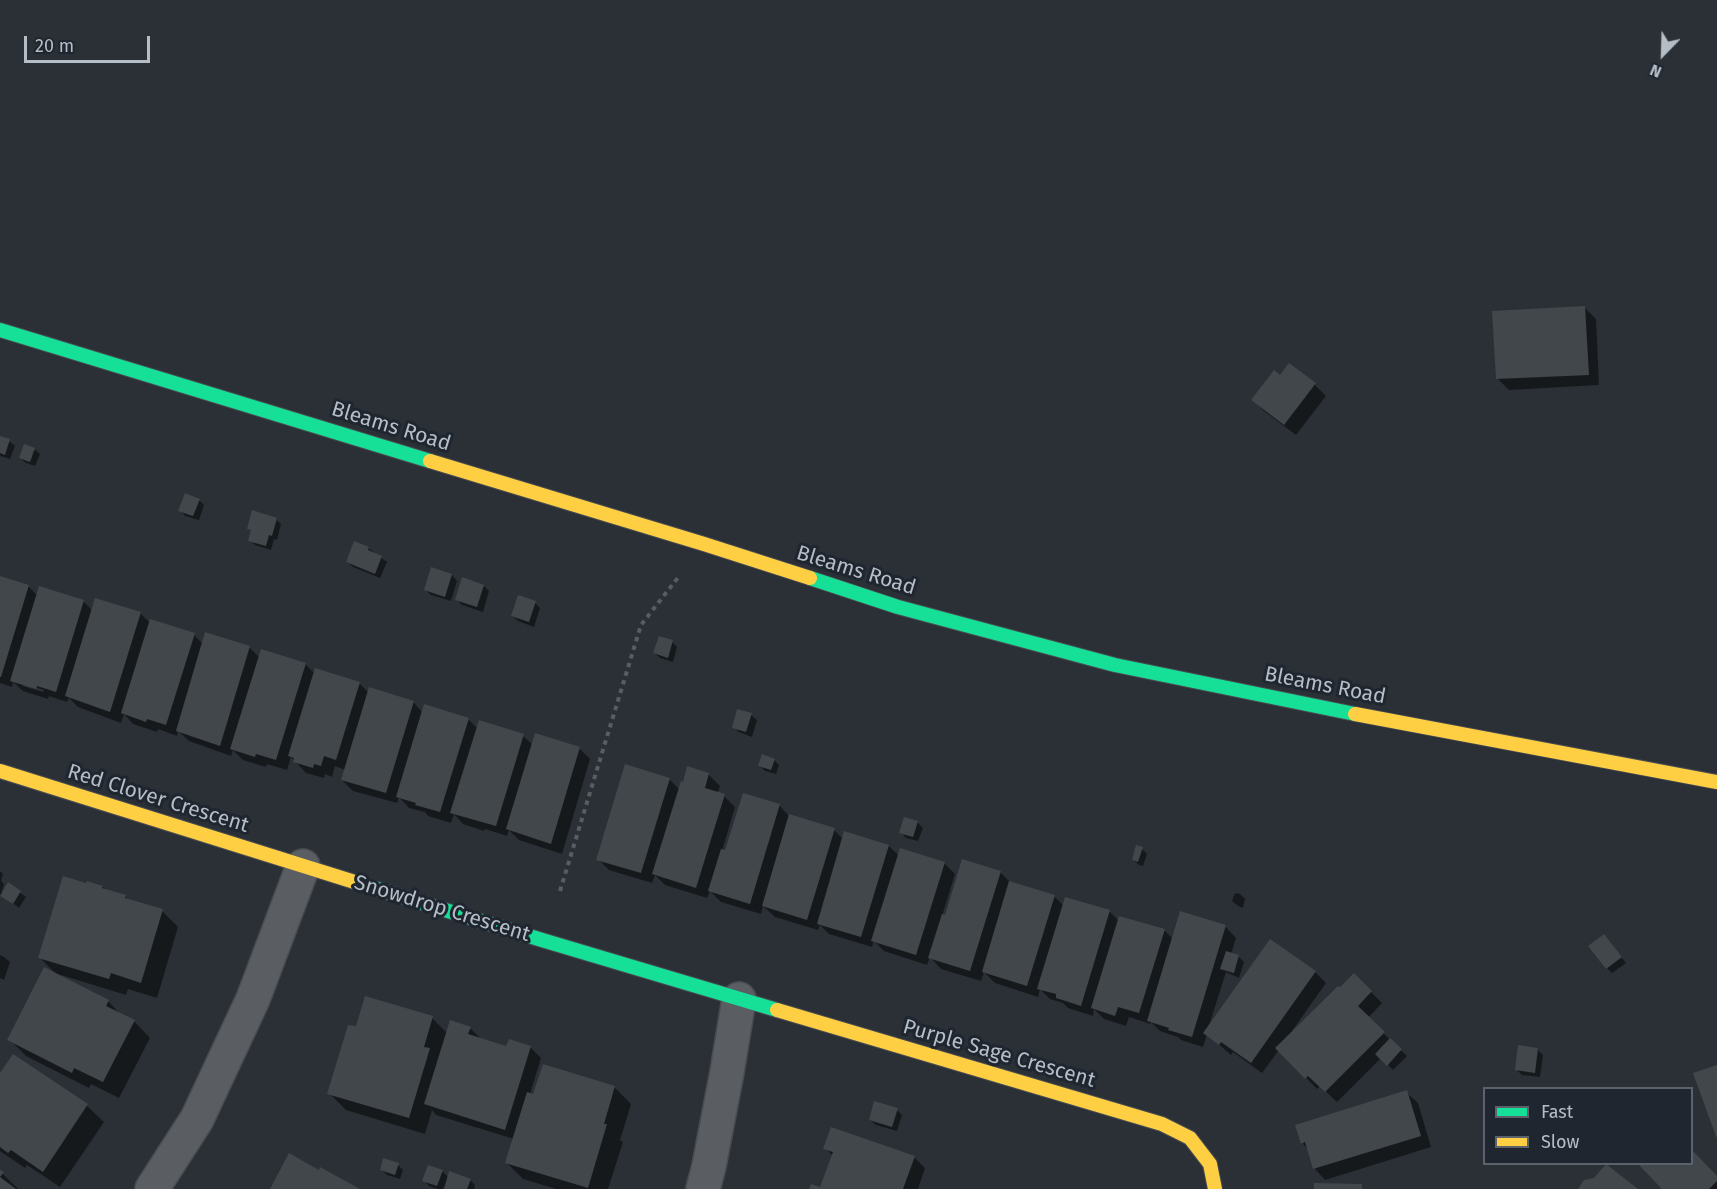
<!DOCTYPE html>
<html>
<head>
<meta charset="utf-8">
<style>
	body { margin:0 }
	#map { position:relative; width:1717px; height:1189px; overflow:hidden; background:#2a3036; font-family:"Fira Sans",sans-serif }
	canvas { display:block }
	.legend { position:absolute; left:1483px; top:1087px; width:210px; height:78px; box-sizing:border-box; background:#1f262f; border:2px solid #5b626b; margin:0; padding:8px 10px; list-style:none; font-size:18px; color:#b5bdc6 }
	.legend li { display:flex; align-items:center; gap:12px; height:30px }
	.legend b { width:30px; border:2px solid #5b626b }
	.north { position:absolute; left:1633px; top:24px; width:60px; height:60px; -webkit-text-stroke:4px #1f262f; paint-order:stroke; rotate:203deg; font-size:16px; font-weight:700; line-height:24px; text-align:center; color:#b5bdc6 }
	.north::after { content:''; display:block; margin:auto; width:21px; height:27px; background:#b5bdc6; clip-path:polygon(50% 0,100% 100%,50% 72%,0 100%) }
	.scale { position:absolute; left:24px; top:36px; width:126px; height:27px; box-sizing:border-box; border:3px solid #b5bdc6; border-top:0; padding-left:8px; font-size:18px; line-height:21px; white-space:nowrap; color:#b5bdc6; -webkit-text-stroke:4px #1f262f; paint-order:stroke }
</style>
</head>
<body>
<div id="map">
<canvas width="1717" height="1189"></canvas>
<ul class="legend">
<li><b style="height:8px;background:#16e098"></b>Fast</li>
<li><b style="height:8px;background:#ffcf43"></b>Slow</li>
</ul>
<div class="north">N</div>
<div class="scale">20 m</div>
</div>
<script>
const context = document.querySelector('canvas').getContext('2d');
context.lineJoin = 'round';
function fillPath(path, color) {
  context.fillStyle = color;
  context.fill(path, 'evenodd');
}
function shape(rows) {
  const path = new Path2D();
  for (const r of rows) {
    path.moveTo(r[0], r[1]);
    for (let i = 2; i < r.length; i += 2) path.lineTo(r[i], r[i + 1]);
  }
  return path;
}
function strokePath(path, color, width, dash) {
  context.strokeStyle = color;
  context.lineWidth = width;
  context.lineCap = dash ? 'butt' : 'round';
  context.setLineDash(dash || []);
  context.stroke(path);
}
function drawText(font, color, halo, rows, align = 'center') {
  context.font = font + ' "Fira Sans",sans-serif';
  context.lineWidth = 6;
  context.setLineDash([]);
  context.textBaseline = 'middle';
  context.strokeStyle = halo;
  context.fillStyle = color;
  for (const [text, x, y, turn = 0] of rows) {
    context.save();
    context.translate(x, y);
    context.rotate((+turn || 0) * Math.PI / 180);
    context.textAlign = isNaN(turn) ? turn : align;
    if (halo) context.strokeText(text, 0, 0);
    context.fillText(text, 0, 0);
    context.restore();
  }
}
fillPath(shape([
	[1585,308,1596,319,1599,385,1509,390,1498,379],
	[1289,365,1315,385,1326,396,1296,435,1264,411,1253,400,1280,377],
	[0,438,9,441,15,446,10,459,0,456],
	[34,449,40,454,35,466,26,463,20,458],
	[199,500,204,505,199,520,185,516,180,510],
	[276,519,281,524,277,540,274,539,271,550,255,545,250,540,252,532,249,528],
	[368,548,387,562,380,578,353,567,347,562],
	[452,575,457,581,451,601,431,595,426,590],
	[0,578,28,586,37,595,83,601,93,611,140,613,150,623,194,635,203,644,249,647,260,658,305,664,315,674,359,683,369,693,413,702,423,713,468,719,478,729,523,736,533,745,579,748,590,759,562,854,519,840,509,830,507,836,485,829,484,831,463,824,454,814,451,823,428,816,425,812,409,808,399,797,397,803,353,791,342,780,345,770,335,766,332,777,325,774,324,778,306,773,291,757,287,770,267,764,266,767,243,760,233,750,231,756,189,741,178,731,177,736,158,729,157,732,133,724,124,714,121,723,78,707,69,698,67,702,49,696,48,699,23,691,13,682,12,687,0,683],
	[23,683,44,690,43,692,23,686],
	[484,586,489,591,483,612,462,605,457,600],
	[535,603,540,608,534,627,518,621,512,616],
	[672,642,677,647,673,662,660,658,655,653],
	[751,715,757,720,752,737,739,732,733,727],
	[774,760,779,765,776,774,765,771,760,766],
	[688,768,709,775,720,786,717,794,724,796,735,807,722,851,726,852,779,805,789,816,834,830,843,839,889,846,899,856,944,863,955,874,942,916,946,917,1000,872,1011,883,1054,896,1064,906,1066,898,1110,912,1119,921,1164,930,1173,939,1225,926,1236,938,1231,954,1239,957,1244,962,1239,978,1226,972,1209,1026,1315,972,1326,983,1292,1031,1293,1033,1354,975,1382,1003,1368,1018,1407,1056,1393,1070,1381,1058,1337,1102,1320,1086,1317,1089,1279,1050,1262,1073,1233,1052,1231,1055,1207,1034,1203,1047,1181,1040,1178,1037,1160,1031,1151,1022,1150,1024,1129,1017,1126,1026,1104,1019,1094,1009,1093,1016,1068,1008,1063,1003,1050,999,1040,989,1038,997,995,983,984,972,981,981,941,969,930,957,927,965,884,951,874,941,872,947,829,934,820,925,818,930,775,917,763,906,761,914,721,902,710,891,707,898,665,885,655,875,652,883,609,870,598,859,669,779,680,790,684,784],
	[917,822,923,828,918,841,906,838,901,832],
	[1142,849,1147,854,1143,866,1139,865,1133,860],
	[0,871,3,874,1,881,4,884,0,897],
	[64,878,103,887,107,891,125,896,129,901,162,911,178,927,157,998,128,989,126,995,61,975,61,977,108,1001,122,1016,134,1021,150,1038,119,1098,91,1084,89,1088,26,1056,9,1039,55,973,39,957],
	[9,885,26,897,19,908,2,895],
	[1235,893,1240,894,1245,899,1243,908,1238,906,1232,901],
	[1609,941,1626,963,1612,973,1607,968],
	[0,955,4,957,10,962,4,980,0,978],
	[432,1018,447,1033,470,1028,482,1040,507,1048,530,1047,541,1058,530,1094,534,1096,544,1066,615,1088,631,1104,620,1140,623,1142,608,1189,556,1189,523,1179,507,1163,514,1139,436,1115,432,1110,425,1134,346,1110,329,1093,357,1028],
	[1537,1049,1543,1055,1540,1077,1522,1075,1516,1069],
	[14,1056,87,1106,104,1122,60,1187,27,1165,25,1168,0,1151,0,1075],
	[1406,1092,1418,1103,1431,1147,1325,1180,1314,1168,1308,1149,1302,1143],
	[897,1110,902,1115,897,1131,876,1125,870,1120],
	[825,1148,914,1157,925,1168,918,1189,811,1189,821,1189,833,1156],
	[1692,1151,1717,1178,1717,1189,1664,1189,1640,1164,1692,1164],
	[398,1165,403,1170,400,1179,387,1175,381,1169],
	[0,1171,18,1189,0,1189],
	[442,1171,449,1178,470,1180,475,1185,474,1189,446,1189,444,1186,443,1189,438,1189,429,1186,424,1180]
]), '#0007');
fillPath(shape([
	[1585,306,1589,375,1496,379,1492,311],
	[1289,363,1316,383,1284,425,1251,400,1274,370,1280,375],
	[0,436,10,439,5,455,0,453],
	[24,444,35,448,30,462,19,458],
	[185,493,200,499,193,516,178,511],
	[252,510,277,518,272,536,269,535,266,546,248,541,251,530,247,529],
	[354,541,369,547,368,550,382,556,375,574,346,562],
	[431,567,452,574,445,597,424,590],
	[0,576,29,585,1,677,0,677],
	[462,577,484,585,477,607,455,600],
	[39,586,84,600,56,692,37,686,36,689,10,681],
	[518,595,536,601,529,622,511,616],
	[95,598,141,612,110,712,65,696],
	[150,619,195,633,166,725,147,719,146,722,121,713],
	[205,632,250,646,220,746,176,731],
	[659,636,673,640,668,658,653,653],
	[261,649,306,663,276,760,256,754,255,757,230,749],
	[315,668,360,682,336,760,324,756,321,766,314,764,313,768,293,762,294,758,288,756],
	[369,687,414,701,386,793,341,780],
	[424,704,469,718,440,812,415,805,416,803,396,797],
	[737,709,752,713,746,732,732,728],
	[479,720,524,734,496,826,450,813],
	[535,733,580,747,551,844,506,829],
	[762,754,775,759,771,770,758,766],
	[625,764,670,778,641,873,596,860],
	[687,766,709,773,705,788,725,794,696,888,652,874,681,781,683,782],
	[743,793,780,804,750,904,708,891,721,849,725,850],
	[789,814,835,828,807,920,762,906],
	[904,817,918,821,913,837,899,833],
	[844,831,889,845,861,937,817,924],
	[1136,845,1143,847,1138,862,1132,860],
	[900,848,945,862,916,955,871,941],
	[962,859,1001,871,970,971,928,958,942,914,945,915],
	[63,876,86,883,87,881,103,886,102,888,126,895,125,898,163,909,141,983,111,973,109,979,38,958],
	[1009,881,1055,895,1027,986,982,972],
	[8,882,21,891,13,904,0,896],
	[1065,897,1110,910,1081,1006,1056,998,1056,994,1037,989],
	[1180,911,1226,925,1192,1037,1168,1030,1169,1028,1147,1021],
	[1119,916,1165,929,1139,1013,1118,1007,1115,1016,1091,1008],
	[1604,934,1622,957,1606,969,1588,946],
	[1270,939,1316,971,1251,1063,1221,1042,1219,1045,1203,1033],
	[1226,951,1239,955,1234,973,1220,969],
	[44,967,109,1000,106,1006,135,1020,103,1082,74,1068,72,1073,7,1040],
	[1354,973,1372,991,1358,1006,1385,1032,1325,1092,1308,1076,1305,1079,1275,1048,1338,986,1340,987],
	[365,996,433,1016,424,1047,430,1048,409,1118,327,1094,348,1025,356,1026],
	[450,1020,471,1027,468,1034,506,1046,509,1039,531,1046,505,1130,424,1104],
	[1390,1038,1402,1049,1387,1066,1375,1054],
	[1518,1045,1538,1048,1535,1073,1515,1070],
	[13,1054,88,1104,43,1172,11,1150,8,1153,0,1147,0,1073],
	[543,1064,615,1086,604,1124,607,1124,588,1188,505,1163,527,1092,533,1094],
	[1717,1065,1717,1139,1693,1073],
	[1407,1090,1421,1136,1313,1169,1305,1142,1301,1144,1295,1125],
	[874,1101,898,1108,892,1127,869,1120],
	[831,1127,915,1156,903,1189,809,1189,811,1184,820,1187,833,1152,823,1149],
	[1692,1150,1717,1176,1717,1181,1709,1189,1662,1189,1638,1164,1692,1164],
	[289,1153,319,1170,320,1167,360,1189,270,1189],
	[383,1158,399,1163,395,1175,380,1170],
	[1606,1164,1638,1189,1578,1189,1584,1180,1594,1178],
	[428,1165,443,1170,437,1186,422,1181],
	[0,1170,4,1172,0,1177,16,1189,0,1189],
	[449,1171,471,1179,467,1189,444,1189],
	[1314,1183,1362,1184,1362,1189,1314,1189]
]), '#42474c');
const street = shape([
	[152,1189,197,1119,253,999,303,866],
	[703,1189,709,1166,727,1072,739,999]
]);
const fast = shape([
	[0,330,430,461],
	[810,578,898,607,1115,665,1355,714],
	[361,884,542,940,777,1010]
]);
const slow = shape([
	[430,461,704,544,810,578],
	[1355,714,1717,782],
	[0,771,361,884],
	[777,1010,1162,1124,1190,1138,1210,1164,1215,1189]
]);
strokePath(street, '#484c51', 36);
strokePath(fast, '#484c51', 16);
strokePath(slow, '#484c51', 16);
strokePath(shape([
	[560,891,641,625,680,575]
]), '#595d61', 4, [4.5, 4.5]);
strokePath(street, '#5a5e63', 33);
strokePath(fast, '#16e098', 14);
strokePath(slow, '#ffcf43', 14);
drawText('21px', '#b5bdc6', '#1f262f', [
	["Bleams Road",391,427,17],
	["Bleams Road",856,571,17],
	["Bleams Road",1325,686,11],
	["Red Clover Crescent",158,799,17],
	["Snowdrop Crescent",442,909,17],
	["Purple Sage Crescent",999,1054,16]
]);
</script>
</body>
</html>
